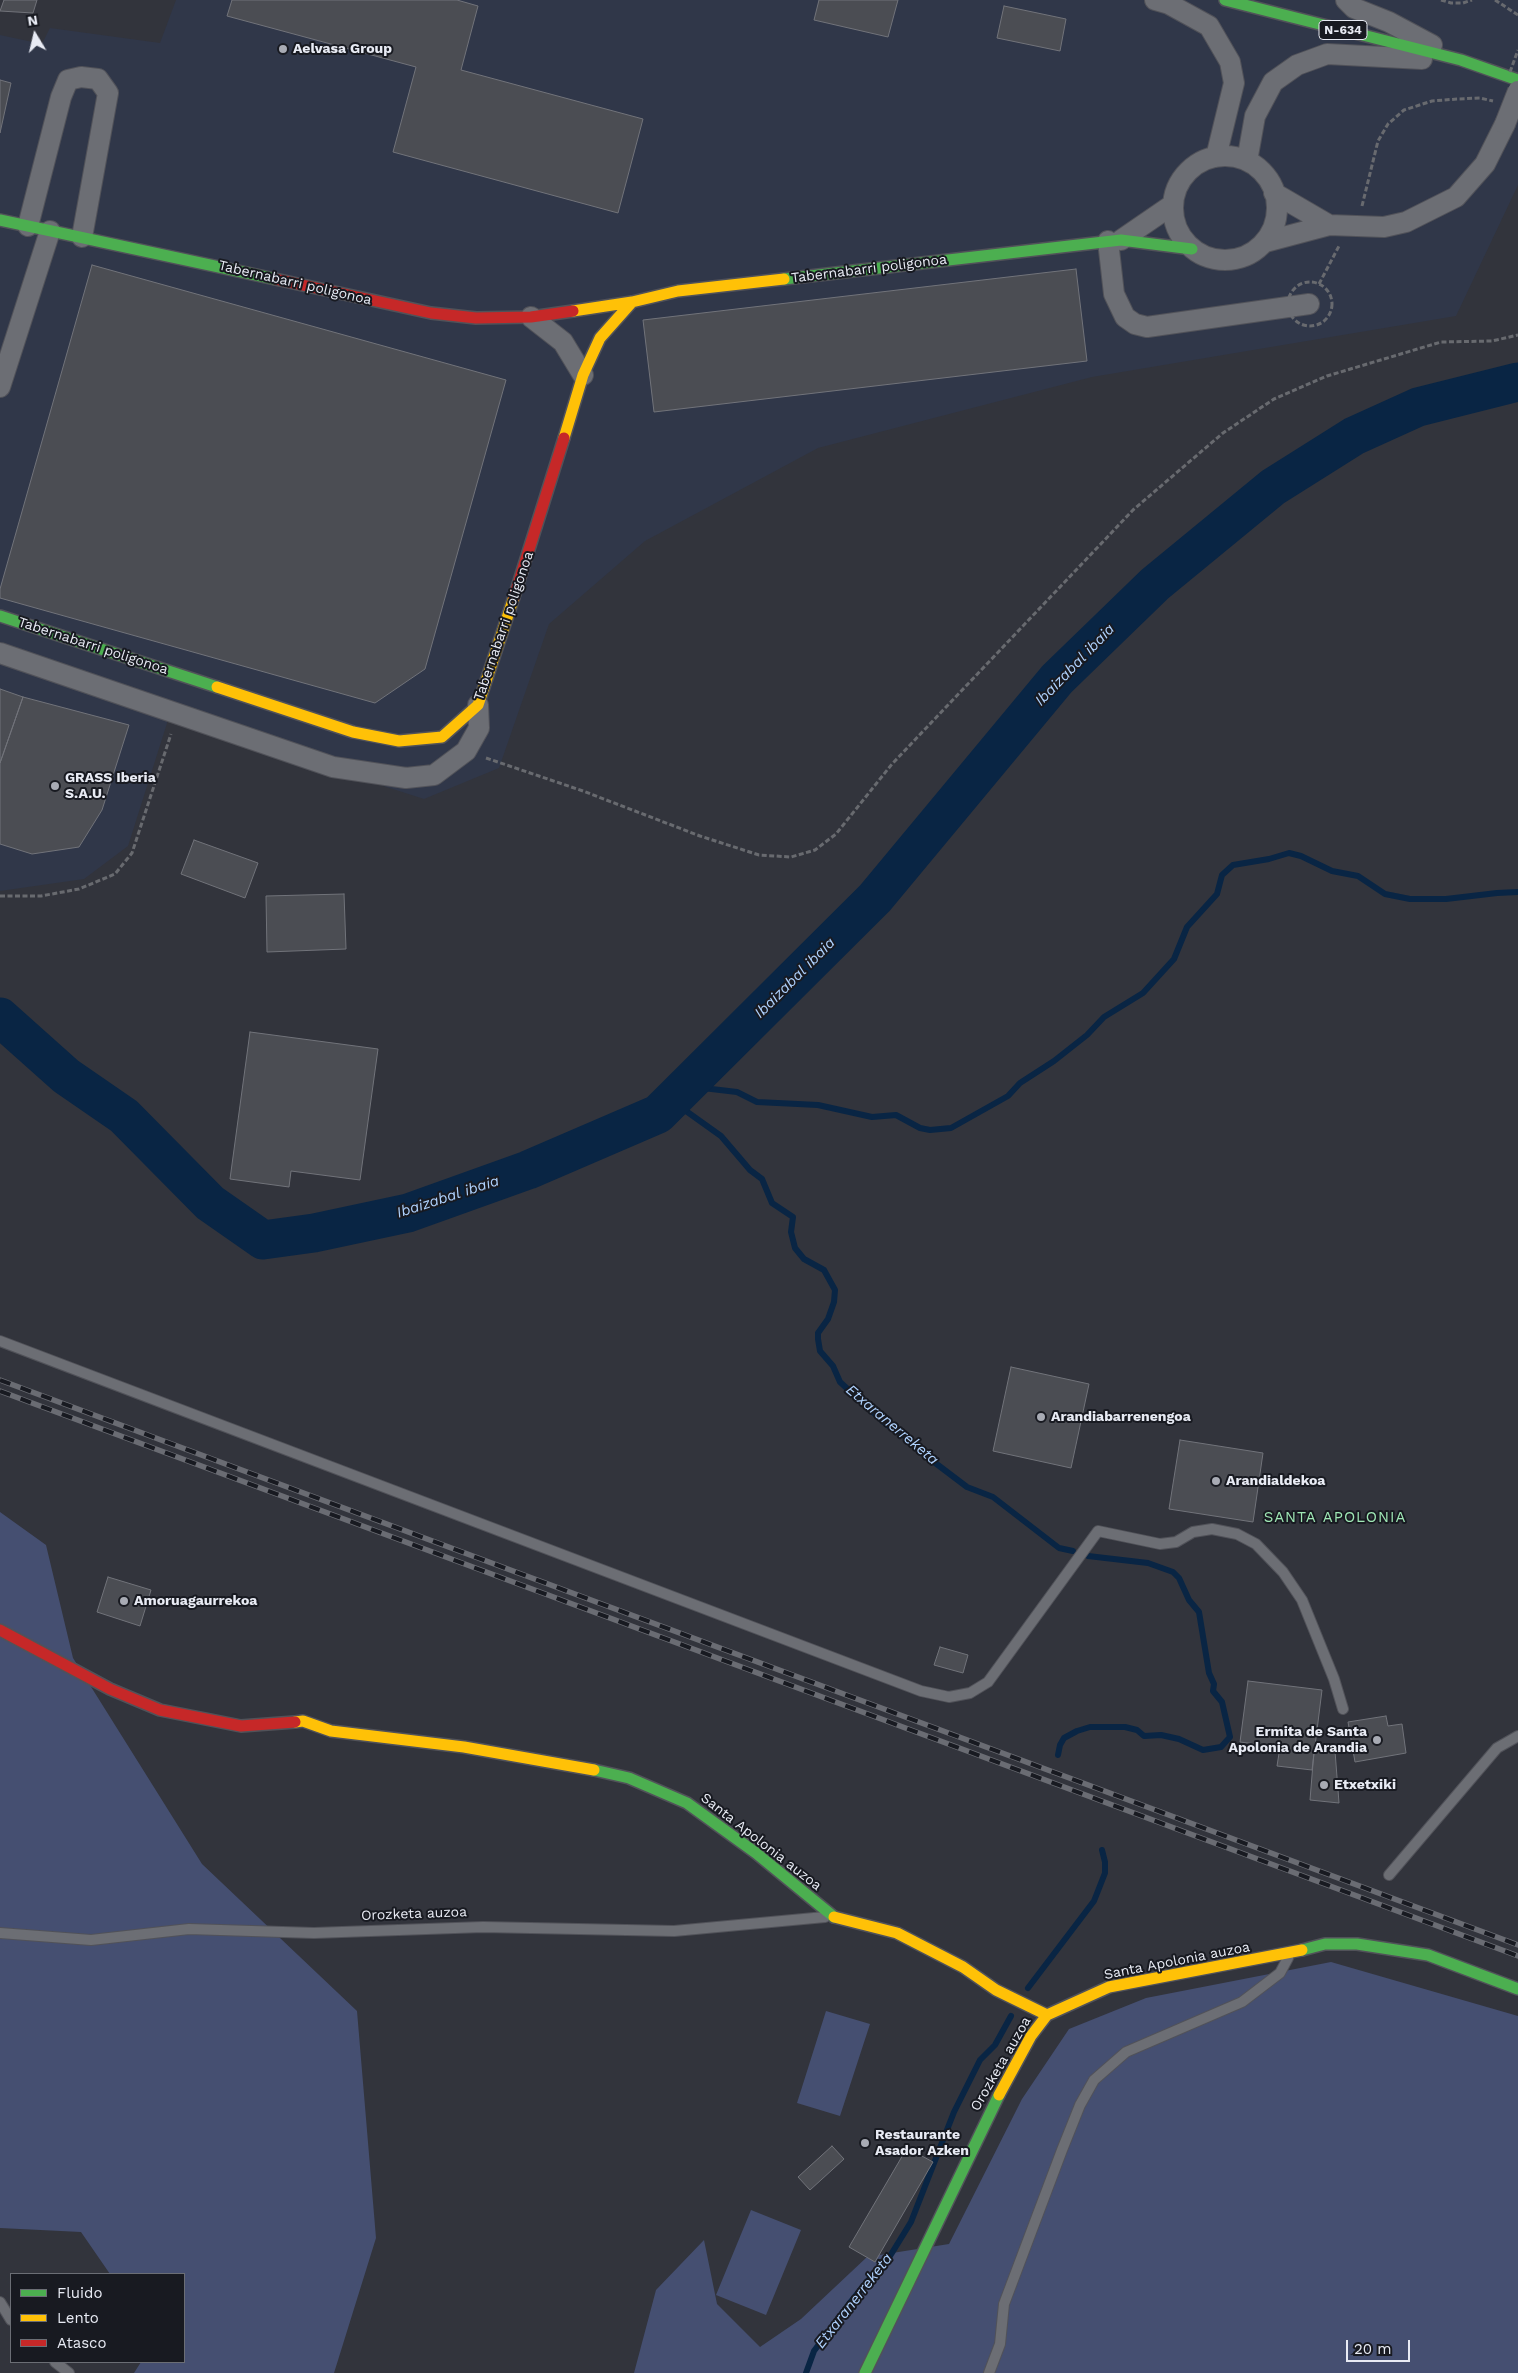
<!DOCTYPE html>
<html>
<head>
<meta charset="utf-8">
<style>
	body { margin:0 }
	#map { position:relative; width:1518px; height:2373px; overflow:hidden; background:#32343c; font-family:"Work Sans",sans-serif }
	canvas { display:block }
	.legend { position:absolute; left:10px; top:2273px; width:175px; height:90px; box-sizing:border-box; background:#181a21; border:1px solid #6b6e75; margin:0; padding:6px 9px; list-style:none; font-size:15px; color:#e8ebf4 }
	.legend li { display:flex; align-items:center; gap:10px; height:25px }
	.legend b { width:25px; border:1px solid #6b6e75 }
	.north { position:absolute; left:10px; top:10px; width:50px; height:50px; -webkit-text-stroke:4px #181a21; paint-order:stroke; rotate:351deg; font-size:14px; font-weight:700; line-height:20px; text-align:center; color:#e8ebf4 }
	.north::after { content:''; display:block; margin:auto; width:18px; height:22px; background:#e8ebf4; clip-path:polygon(50% 0,100% 100%,50% 72%,0 100%) }
	.scale { position:absolute; left:1346px; top:2340px; width:64px; height:22px; box-sizing:border-box; border:2px solid #e8ebf4; border-top:0; padding-left:6px; font-size:15px; line-height:18px; white-space:nowrap; color:#e8ebf4; -webkit-text-stroke:4px #181a21; paint-order:stroke }
</style>
</head>
<body>
<div id="map">
<canvas width="1518" height="2373"></canvas>
<ul class="legend">
<li><b style="height:6px;background:#4caf50"></b>Fluido</li>
<li><b style="height:6px;background:#ffc107"></b>Lento</li>
<li><b style="height:6px;background:#c62828"></b>Atasco</li>
</ul>
<div class="north">N</div>
<div class="scale">20 m</div>
</div>
<script>
const context = document.querySelector('canvas').getContext('2d');
context.lineJoin = 'round';
function fillPath(path, color) {
  context.fillStyle = color;
  context.fill(path, 'evenodd');
}
function shape(rows) {
  const path = new Path2D();
  for (const r of rows) {
    if (r.length === 3) {
      path.moveTo(r[0] + r[2], r[1]);
      path.arc(r[0], r[1], r[2], 0, 2 * Math.PI);
      continue;
    }
    path.moveTo(r[0], r[1]);
    for (let i = 2; i < r.length; i += 2) path.lineTo(r[i], r[i + 1]);
  }
  return path;
}
function strokePath(path, color, width, dash) {
  context.strokeStyle = color;
  context.lineWidth = width;
  context.lineCap = dash ? 'butt' : 'round';
  context.setLineDash(dash || []);
  context.stroke(path);
}
function drawText(font, color, halo, rows, align = 'center') {
  context.font = font + ' "Work Sans",sans-serif';
  context.lineWidth = 4;
  context.setLineDash([]);
  context.textBaseline = 'middle';
  context.strokeStyle = halo;
  context.fillStyle = color;
  for (const [text, x, y, turn = 0] of rows) {
    context.save();
    context.translate(x, y);
    context.rotate((+turn || 0) * Math.PI / 180);
    context.textAlign = isNaN(turn) ? turn : align;
    if (halo) context.strokeText(text, 0, 0);
    context.fillText(text, 0, 0);
    context.restore();
  }
}
fillPath(shape([
	[176,0,1518,0,1518,185,1456,316,1092,377,818,448,645,541,549,624,499,768,424,799,169,717,128,846,84,879,0,891,0,35,42,44,50,28,160,43]
]), '#303749');
fillPath(shape([
	[0,1512,46,1545,73,1658,202,1864,357,2011,376,2238,334,2373,134,2373,141,2362,184,2362,184,2274,110,2274,81,2232,0,2228],
	[1331,1962,1518,2016,1518,2373,634,2373,656,2290,704,2240,717,2304,760,2347,801,2319,867,2257,949,2244,1022,2099,1069,2029,1146,1998],
	[826,2011,870,2024,840,2116,797,2103],
	[751,2210,801,2230,766,2315,716,2295]
]), '#454f71');
strokePath(shape([
	[686,1086,737,1092,757,1102,818,1105,872,1117,896,1115,920,1128,930,1130,951,1128,1008,1096,1020,1083,1054,1061,1087,1035,1104,1017,1143,993,1174,959,1187,927,1217,894,1222,875,1233,865,1269,859,1289,853,1301,856,1332,871,1358,876,1385,894,1410,899,1446,899,1497,893,1518,892],
	[672,1101,721,1136,750,1170,762,1179,772,1203,793,1217,791,1232,795,1248,804,1259,824,1270,835,1290,834,1302,828,1319,818,1333,818,1339,820,1351,833,1366,840,1382,887,1425,901,1433,930,1459,967,1487,993,1497,1059,1548,1073,1551],
	[1058,1755,1060,1745,1064,1738,1077,1731,1090,1727,1125,1727,1137,1730,1144,1736,1161,1735,1179,1739,1203,1750,1221,1747,1230,1737,1222,1702,1213,1691,1214,1684,1209,1673,1199,1612,1189,1600,1179,1578,1173,1572,1148,1563,1088,1556],
	[1028,1988,1094,1901,1105,1873,1105,1862,1102,1850],
	[806,2373,814,2351,849,2304,871,2277,882,2269,911,2222,954,2112,980,2060,995,2045,1011,2016]
]), '#092544', 6);
strokePath(shape([
	[0,1017,66,1076,124,1116,210,1203,263,1240,314,1233,408,1213,528,1170,658,1114,875,898,1057,679,1155,584,1273,487,1354,436,1418,407,1518,382]
]), '#092544', 39);
const building = shape([
	[4,0,37,0,33,13,0,11,4,0],
	[232,0,457,0,478,6,461,70,643,119,618,213,393,152,416,67,227,16,232,0],
	[819,0,898,0,888,37,814,20,819,0],
	[1004,6,1066,19,1060,51,997,38,1004,6],
	[0,80,11,83,0,133,0,80],
	[92,265,506,380,425,669,375,703,0,598,0,589,92,265],
	[1076,269,1087,361,654,412,643,320,1076,269],
	[0,689,23,697,0,763,0,689],
	[23,697,129,725,102,810,79,847,32,854,0,844,0,763,23,697],
	[194,840,258,863,245,898,181,874,194,840],
	[344,894,346,949,267,952,266,896,344,894],
	[250,1032,378,1049,360,1180,291,1171,289,1187,230,1179,250,1032],
	[1011,1367,1089,1384,1071,1468,993,1451,1011,1367],
	[1180,1440,1263,1453,1253,1522,1169,1509,1180,1440],
	[108,1577,151,1590,140,1626,97,1612,108,1577],
	[940,1647,968,1655,963,1673,934,1665,940,1647],
	[1248,1681,1322,1690,1312,1770,1277,1766,1280,1747,1240,1742,1248,1681],
	[1386,1716,1388,1726,1402,1724,1406,1753,1355,1762,1348,1722,1386,1716],
	[1314,1751,1335,1751,1339,1803,1310,1800,1314,1751],
	[832,2146,844,2159,810,2190,798,2177,832,2146],
	[907,2148,933,2162,875,2262,849,2247,907,2148]
]);
fillPath(building, '#4b4d53');
strokePath(building, '#71737a', 1);
const lane = shape([
	[0,1341,921,1691,949,1697,970,1693,988,1682,1098,1531,1160,1544,1176,1542,1193,1532,1212,1529,1237,1534,1256,1544,1283,1572,1302,1600,1334,1679,1343,1709],
	[1389,1875,1497,1748,1518,1736],
	[0,1933,91,1940,189,1929,314,1933,483,1927,674,1931,825,1917],
	[0,2302,11,2320],
	[55,2362,69,2373],
	[989,2373,1000,2344,1004,2304,1062,2150,1080,2105,1094,2080,1126,2052,1242,2002,1280,1973,1288,1958]
]);
const street = shape([
	[1155,0,1169,4,1209,26,1230,62,1234,83,1216,157],
	[1346,0,1354,8,1389,22,1432,45],
	[1225,208,52],
	[1247,161,1255,116,1273,82,1297,65,1327,54,1422,59],
	[1274,193,1329,225,1384,227,1406,222,1456,197,1485,164,1505,124],
	[28,226,61,97,68,80,81,77,98,79,108,93,82,237],
	[1121,240,1172,205],
	[1108,241,1114,294,1125,317,1135,324,1147,327,1309,304],
	[1265,242,1329,225],
	[531,317,563,342,583,375],
	[0,387,50,231],
	[0,653,333,767,406,778,434,775,466,751,479,728,478,705]
]);
const fast = shape([
	[1225,0,1461,60,1518,80],
	[0,220,275,279],
	[784,279,1121,240,1192,249],
	[0,616,217,687],
	[594,1770,629,1778,687,1803,756,1853,834,1917],
	[1302,1950,1325,1944,1357,1944,1428,1955,1518,1989],
	[865,2373,999,2095]
]);
const slow = shape([
	[573,311,632,302,678,291,784,279],
	[564,438,583,375,600,338,632,302],
	[217,687,353,732,399,741,442,737,478,705,514,597],
	[295,1722,303,1721,331,1731,464,1747,594,1770],
	[834,1917,897,1933,963,1967,996,1990,1047,2015],
	[999,2095,1031,2036,1047,2015,1109,1987,1302,1950]
]);
const jam = shape([
	[275,279,431,313,476,318,531,317,573,311],
	[514,597,564,438],
	[0,1630,110,1689,160,1710,241,1726,295,1722]
]);
strokePath(lane, '#515259', 12);
strokePath(street, '#515259', 22);
strokePath(fast, '#515259', 14);
strokePath(slow, '#515259', 14);
strokePath(jam, '#515259', 14);
strokePath(shape([
	[1441,0,1451,3,1463,3,1472,0],
	[1495,0,1518,15],
	[1362,206,1378,141,1388,124,1404,110,1432,101,1457,99,1480,98,1493,101],
	[1310,304,22],
	[1319,284,1339,246],
	[486,758,583,791,700,836,759,855,791,857,815,850,836,834,892,764,1133,510,1223,433,1274,399,1327,376,1441,342,1492,341,1518,335],
	[0,896,41,896,79,889,115,874,132,853,171,734]
]), '#686a6f', 3, [5, 2.5]);
strokePath(lane, '#6c6e74', 10);
strokePath(street, '#6c6e74', 20);
strokePath(fast, '#4caf50', 11);
strokePath(slow, '#ffc107', 11);
strokePath(jam, '#c62828', 11);
const rail = shape([
	[0,1380,1518,1945],
	[0,1391,1518,1956]
]);
strokePath(rail, '#6a6c73', 5.5);
strokePath(rail, '#181a21', 4, [11]);
const streetBridge = shape([
	[1505,124,1518,91]
]);
strokePath(streetBridge, '#515259', 22, []);
strokePath(shape([
	[1510,72,1518,50]
]), '#686a6f', 3, [5, 2.5]);
strokePath(streetBridge, '#6c6e74', 20);
for (const [x, y, r, color] of [
	[283,49,5,"#a8abb4"],
	[55,786,5,"#a8abb4"],
	[1041,1417,5,"#a8abb4"],
	[1216,1481,5,"#a8abb4"],
	[124,1601,5,"#a8abb4"],
	[1377,1740,5,"#a8abb4"],
	[1324,1785,5,"#a8abb4"],
	[865,2143,5,"#a8abb4"]
]) {
  const dot = new Path2D();
  dot.arc(x, y, r, 0, 2 * Math.PI);
  context.fillStyle = color;
  context.fill(dot);
  strokePath(dot, '#181a21', 2);
}
for (const [x, y, w] of [
	[1343,30,48]
]) {
  const box = new Path2D();
  box.roundRect(x - w / 2, y - 9.5, w, 19, 4);
  context.fillStyle = '#181a21';
  context.fill(box);
  strokePath(box, '#e8ebf4', 1);
}
drawText('bold 12px', '#e8ebf4', null, [
	["N-634",1343,30]
]);
drawText('bold 14px', '#e8ebf4', '#181a21', [
	["Aelvasa Group",293,49],
	["GRASS Iberia",65,778],
	["S.A.U.",65,794],
	["Arandiabarrenengoa",1051,1417],
	["Arandialdekoa",1226,1481],
	["Amoruagaurrekoa",134,1601],
	["Ermita de Santa",1367,1732,"right"],
	["Apolonia de Arandia",1367,1748,"right"],
	["Etxetxiki",1334,1785],
	["Restaurante",875,2135],
	["Asador Azken",875,2151]
], 'left');
drawText('14px', '#e8ebf4', '#181a21', [
	["Tabernabarri poligonoa",869,269,-7],
	["Tabernabarri poligonoa",295,283,13],
	["Tabernabarri poligonoa",504,626,-71],
	["Tabernabarri poligonoa",93,646,18],
	["Santa Apolonia auzoa",761,1842,38],
	["Orozketa auzoa",414,1914,-2],
	["Santa Apolonia auzoa",1177,1961,-11],
	["Orozketa auzoa",1001,2064,-60]
]);
drawText('italic 15px', '#afd2fe', '#181a21', [
	["Ibaizabal ibaia",1075,665,-46],
	["Ibaizabal ibaia",795,978,-45],
	["Ibaizabal ibaia",448,1197,-18],
	["Etxaranerreketa",892,1425,40],
	["Etxaranerreketa",854,2301,-52]
]);
context.letterSpacing = '1px';
drawText('15px', '#9fe7b5', '#181a21', [
	["SANTA APOLONIA",1335,1518]
]);
context.letterSpacing = '0px';
</script>
</body>
</html>
